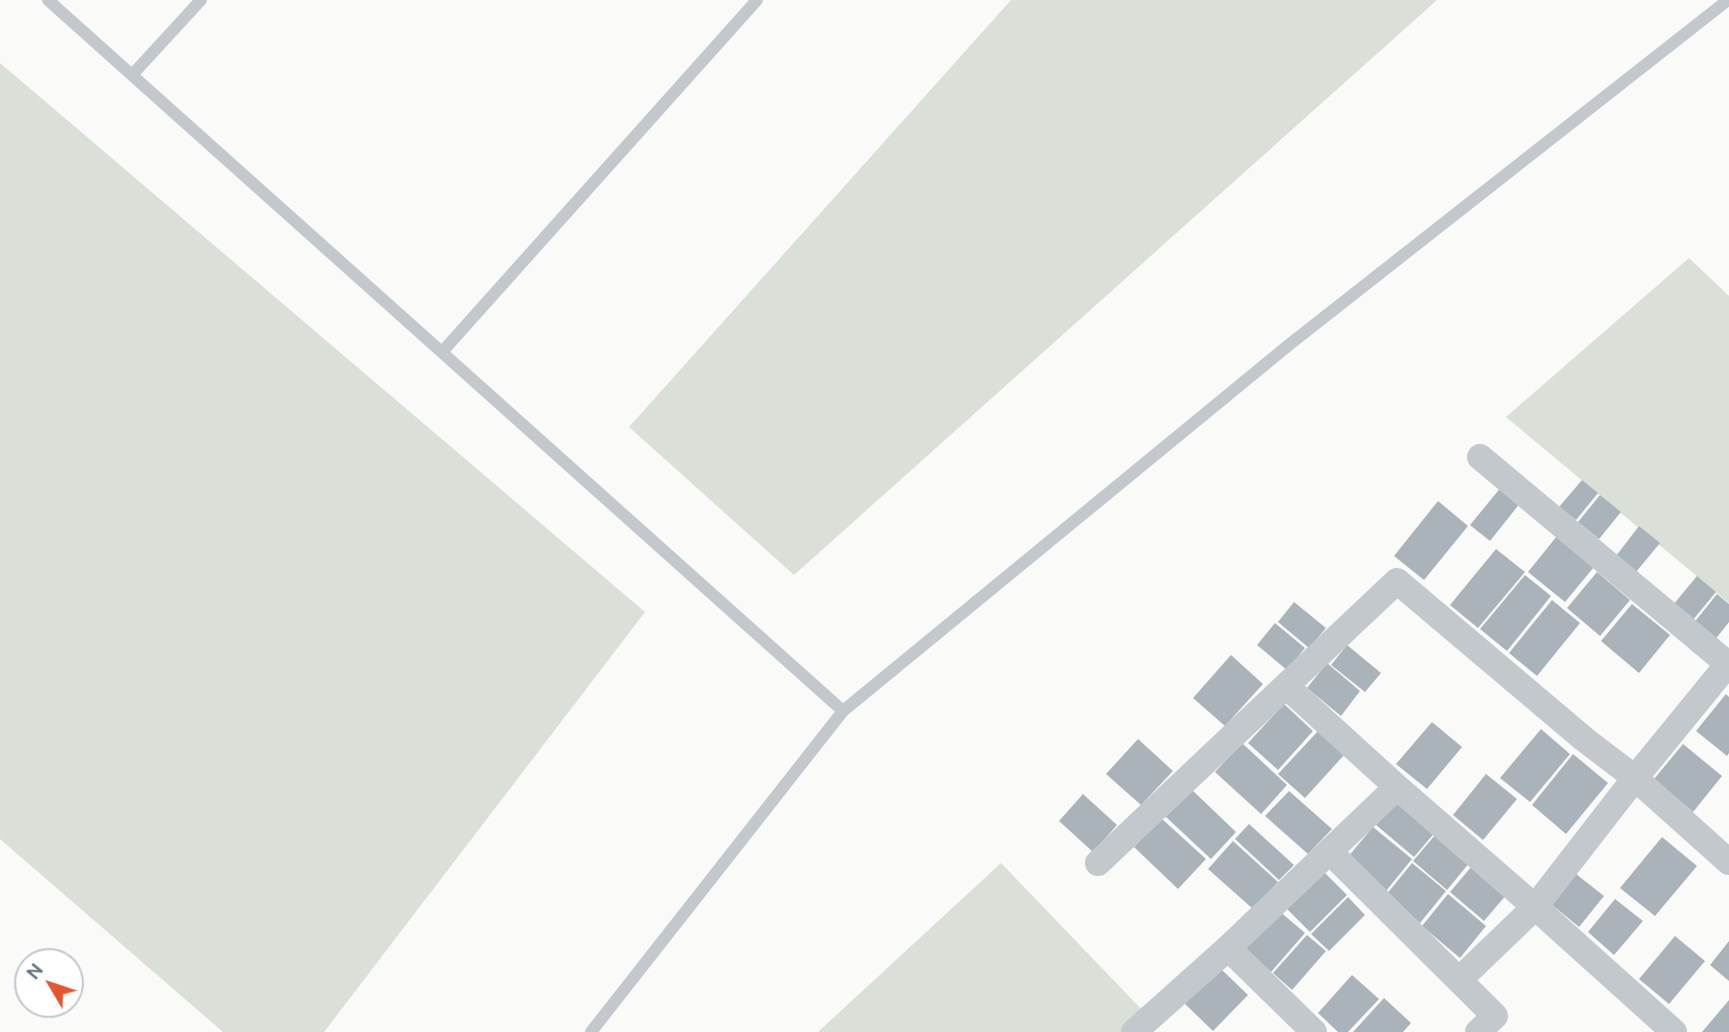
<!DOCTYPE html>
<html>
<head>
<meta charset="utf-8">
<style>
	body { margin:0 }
	#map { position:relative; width:1729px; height:1032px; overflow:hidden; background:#fafaf8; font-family:Ubuntu,sans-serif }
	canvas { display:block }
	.north { position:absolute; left:14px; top:948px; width:70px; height:70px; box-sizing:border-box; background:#fff; border:2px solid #c1c8cd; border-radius:50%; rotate:309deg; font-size:19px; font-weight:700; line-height:28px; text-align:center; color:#657683 }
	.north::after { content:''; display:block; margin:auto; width:24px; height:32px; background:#e4572e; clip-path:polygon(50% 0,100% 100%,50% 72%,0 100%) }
</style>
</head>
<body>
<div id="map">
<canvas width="1729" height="1032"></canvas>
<div class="north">N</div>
</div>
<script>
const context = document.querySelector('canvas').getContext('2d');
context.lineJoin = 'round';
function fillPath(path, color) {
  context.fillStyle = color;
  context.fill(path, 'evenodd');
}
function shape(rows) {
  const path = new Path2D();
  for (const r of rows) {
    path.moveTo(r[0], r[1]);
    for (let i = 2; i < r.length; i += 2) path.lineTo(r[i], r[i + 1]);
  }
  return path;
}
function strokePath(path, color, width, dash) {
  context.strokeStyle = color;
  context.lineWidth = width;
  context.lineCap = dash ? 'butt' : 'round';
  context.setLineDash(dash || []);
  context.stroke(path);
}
fillPath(shape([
	[1011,0,1437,0,794,575,629,427],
	[0,63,645,612,324,1032,223,1032,0,839],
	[1689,258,1729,296,1729,603,1506,417],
	[1001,863,1145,1013,1123,1032,818,1032]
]), '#dadfd7');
fillPath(shape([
	[1582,480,1598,493,1576,520,1559,507],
	[1502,486,1521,502,1490,541,1470,525],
	[1600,495,1621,512,1599,539,1578,522],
	[1438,501,1468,526,1424,580,1394,556],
	[1639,526,1660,543,1636,572,1616,556],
	[1557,536,1594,567,1565,602,1528,572],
	[1496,549,1525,572,1478,628,1450,605],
	[1597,572,1630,600,1600,636,1567,608],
	[1525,575,1551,596,1507,651,1480,629],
	[1697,576,1716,592,1692,621,1673,605],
	[1717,594,1729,604,1729,622,1714,641,1693,624],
	[1552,600,1580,623,1537,676,1509,653],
	[1294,602,1326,628,1309,648,1278,622],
	[1632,604,1670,635,1639,673,1601,641],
	[1275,623,1305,648,1287,670,1257,645],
	[1347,645,1381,673,1365,692,1331,665],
	[1231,655,1263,684,1225,726,1193,698],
	[1327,663,1360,691,1341,716,1307,688],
	[1726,694,1729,697,1729,753,1727,756,1696,731],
	[1284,704,1313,731,1278,770,1248,743],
	[1432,722,1462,747,1427,789,1396,764],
	[1541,729,1570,754,1530,802,1500,778],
	[1319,730,1345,754,1305,798,1278,774],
	[1138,739,1173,771,1141,805,1106,774],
	[1242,743,1287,785,1261,814,1215,772],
	[1683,744,1722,776,1693,812,1654,779],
	[1573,754,1608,783,1566,834,1532,805],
	[1486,774,1517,799,1483,840,1453,815],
	[1190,788,1236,832,1211,859,1165,816],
	[1289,791,1332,829,1308,854,1265,816],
	[1083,794,1117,825,1093,852,1059,821],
	[1398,798,1437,830,1414,857,1376,825],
	[1161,818,1206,859,1178,889,1134,847],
	[1249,824,1294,865,1279,880,1235,839],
	[1373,827,1412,859,1386,891,1347,858],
	[1436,834,1470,862,1447,890,1413,861],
	[1662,837,1697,866,1655,916,1620,888],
	[1233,841,1278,882,1253,909,1208,869],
	[1412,863,1446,891,1420,923,1386,895],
	[1472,866,1507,894,1484,921,1450,892],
	[1322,870,1347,895,1310,932,1285,907],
	[1576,874,1604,896,1579,927,1551,904],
	[1448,894,1486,926,1460,958,1422,926],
	[1348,897,1365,915,1329,951,1311,934],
	[1615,899,1643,921,1614,955,1588,932],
	[1278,910,1305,933,1271,972,1244,948],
	[1307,935,1326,951,1292,990,1273,973],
	[1675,936,1705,961,1669,1004,1639,979],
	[1729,941,1729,981,1710,965],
	[1219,967,1248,995,1213,1031,1184,1003],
	[1352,975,1379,999,1348,1032,1338,1032,1318,1013],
	[1384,998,1411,1023,1403,1032,1353,1032],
	[1729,1000,1729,1032,1702,1032]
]), '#aab3b9');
strokePath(shape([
	[48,0,843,711],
	[132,75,201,0],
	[442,352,757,0],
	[591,1032,843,711,1290,344,1728,0]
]), '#c3c8cc', 12);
strokePath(shape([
	[1480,457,1728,664],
	[1397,787,1535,907,1674,1032],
	[1330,852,1495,1016,1478,1032],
	[1098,863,1397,581,1584,739,1635,778,1729,862],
	[1228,948,1314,1032],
	[1459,980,1535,907,1635,778,1728,664,1729,665],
	[1134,1032,1228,948,1397,787,1286,686]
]), '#c3c8cc', 26);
</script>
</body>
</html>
